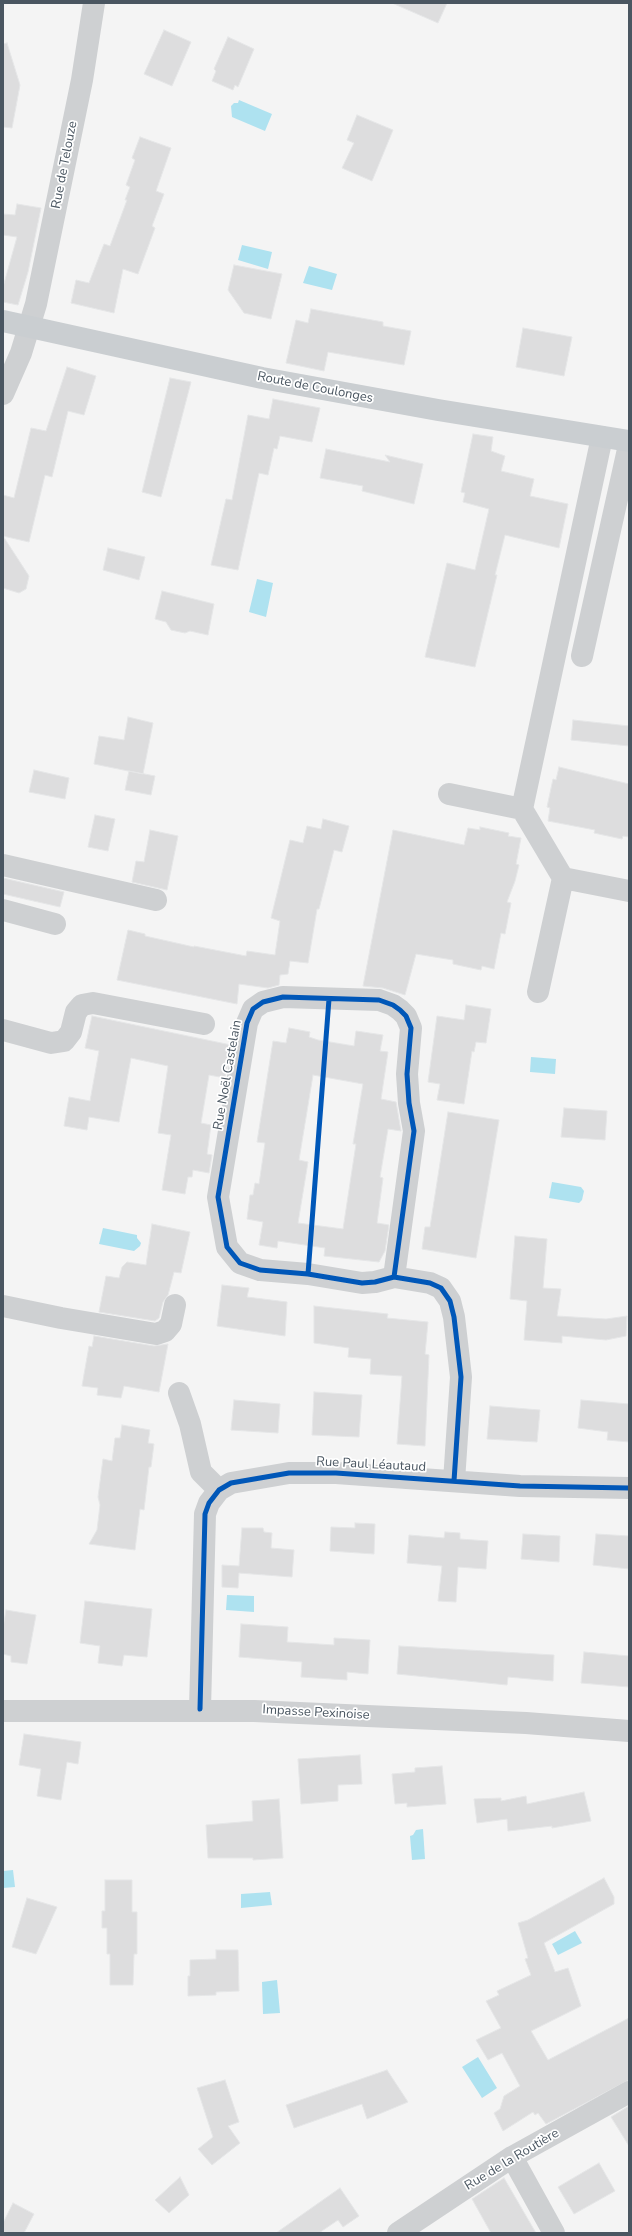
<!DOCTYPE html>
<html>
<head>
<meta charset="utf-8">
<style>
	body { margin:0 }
	#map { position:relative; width:632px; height:2236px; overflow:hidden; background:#f4f4f4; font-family:"Nunito Sans",sans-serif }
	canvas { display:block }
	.frame { position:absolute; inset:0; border:4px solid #4a5661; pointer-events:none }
</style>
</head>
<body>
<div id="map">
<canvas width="632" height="2236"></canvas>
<div class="frame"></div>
</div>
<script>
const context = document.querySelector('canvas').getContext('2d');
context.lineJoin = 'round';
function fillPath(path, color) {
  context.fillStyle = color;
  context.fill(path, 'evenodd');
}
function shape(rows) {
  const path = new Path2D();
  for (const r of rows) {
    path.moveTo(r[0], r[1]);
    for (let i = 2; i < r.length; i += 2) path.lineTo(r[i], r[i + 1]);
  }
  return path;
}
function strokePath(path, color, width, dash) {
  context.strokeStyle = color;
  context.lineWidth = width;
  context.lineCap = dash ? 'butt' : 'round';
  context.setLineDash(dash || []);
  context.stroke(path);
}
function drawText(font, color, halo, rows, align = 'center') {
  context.font = font + ' "Nunito Sans",sans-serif';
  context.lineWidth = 3.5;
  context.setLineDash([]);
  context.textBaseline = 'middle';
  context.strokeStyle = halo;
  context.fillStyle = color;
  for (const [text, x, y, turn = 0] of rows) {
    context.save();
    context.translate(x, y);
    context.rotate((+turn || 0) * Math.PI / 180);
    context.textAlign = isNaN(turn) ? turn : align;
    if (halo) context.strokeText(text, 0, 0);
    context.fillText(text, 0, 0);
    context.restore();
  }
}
fillPath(shape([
	[239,100,272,114,265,131,232,117,231,106,234,103,238,103],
	[242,245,272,252,268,269,238,260],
	[309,266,337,274,332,290,303,283],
	[257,579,273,583,266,617,249,612],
	[531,1057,556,1059,555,1074,530,1072],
	[552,1182,581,1187,584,1191,582,1200,579,1203,549,1198],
	[103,1228,137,1235,137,1238,141,1243,140,1246,134,1251,99,1244],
	[227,1595,254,1596,254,1612,226,1610],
	[423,1829,425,1859,412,1860,410,1836,413,1835,416,1830],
	[13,1870,15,1887,3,1888,3,1871],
	[270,1892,272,1905,241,1908,241,1894],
	[575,1931,582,1943,558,1955,552,1944],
	[277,1980,280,2013,263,2014,262,1982],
	[478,2057,497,2088,482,2098,462,2067]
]), '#aee2f0');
const building = shape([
	[392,3,447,3,438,23,392,3],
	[164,30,191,42,172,86,144,74,164,30],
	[228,37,254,49,238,87,235,85,233,90,212,81,216,71,214,69,228,37],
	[7,43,20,85,12,128,3,127,3,44,7,43],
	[357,115,393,130,372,181,342,168,354,143,347,140,357,115],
	[140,137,171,148,156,191,164,194,152,226,155,228,138,274,123,269,114,313,71,303,76,280,89,283,104,244,110,246,127,200,125,200,130,187,126,185,135,160,132,158,140,137],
	[17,204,41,208,28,272,18,305,3,302,3,287,17,237,3,235,3,214,15,215,17,204],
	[234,265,282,274,271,319,244,313,228,290,234,265],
	[311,309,383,322,383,326,411,331,404,365,328,352,324,371,286,363,296,320,308,323,311,309],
	[523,328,572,337,564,376,516,367,523,328],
	[67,367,96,376,84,415,68,411,52,477,45,475,29,542,3,536,3,495,14,498,31,428,46,431,67,367],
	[170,378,191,382,161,497,142,492,170,378],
	[273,399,320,408,312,442,280,436,277,449,274,448,268,475,259,473,238,570,211,565,226,499,232,500,248,415,269,419,273,399],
	[473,434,493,437,491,451,505,456,501,471,534,479,530,496,568,504,559,548,505,535,495,575,497,575,475,667,425,657,447,563,475,570,489,509,463,502,465,493,461,492,473,434],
	[326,449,390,462,385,455,423,464,414,504,362,491,363,486,320,478,326,449],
	[3,536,29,576,26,589,19,593,3,588,3,536],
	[108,548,145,557,139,580,103,570,108,548],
	[162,591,214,604,208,635,190,631,185,633,171,630,166,622,155,619,162,591],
	[128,717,153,723,143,774,94,764,99,736,124,740,128,717],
	[573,720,629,726,629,746,571,740,573,720],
	[559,767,629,784,629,837,623,836,622,839,594,833,595,830,548,821,550,808,547,807,553,779,556,780,559,767],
	[34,770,69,778,65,799,29,792,34,770],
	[129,771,155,776,151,795,125,790,129,771],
	[95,815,115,819,108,851,88,847,95,815],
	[323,819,349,826,342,852,334,850,319,909,317,909,308,963,290,961,288,974,280,975,279,985,268,988,239,984,237,1004,117,980,128,930,145,934,145,936,194,947,194,946,246,956,247,951,275,955,280,921,271,918,290,840,303,843,307,826,321,829,323,819],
	[480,827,509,833,508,836,521,838,516,864,519,865,515,881,507,902,511,903,505,934,501,933,494,969,482,966,481,970,453,964,453,960,416,954,405,995,383,988,363,986,393,830,464,845,468,828,480,830,480,827],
	[150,830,178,836,167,890,132,882,136,861,144,862,150,830],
	[3,878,64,892,60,907,3,894,3,878],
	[466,1005,491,1009,486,1043,476,1042,474,1052,472,1051,464,1104,437,1100,440,1084,428,1082,437,1016,464,1020,466,1005],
	[92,1016,231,1045,225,1078,209,1075,201,1123,211,1125,207,1154,212,1155,209,1173,193,1170,192,1177,188,1177,185,1194,162,1190,171,1135,158,1133,168,1066,131,1058,119,1122,89,1117,87,1130,64,1126,69,1097,90,1101,99,1051,85,1048,92,1016],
	[289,1028,310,1032,309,1037,318,1040,354,1046,356,1031,383,1035,380,1051,388,1052,381,1099,396,1102,401,1131,388,1129,380,1177,383,1178,377,1223,389,1225,385,1251,379,1262,324,1256,325,1248,278,1241,277,1248,259,1245,263,1222,247,1219,250,1195,253,1195,255,1183,259,1184,265,1143,257,1142,273,1041,286,1043,289,1028],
	[313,1075,363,1084,353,1144,356,1144,343,1229,298,1223,308,1162,299,1160,313,1075],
	[564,1108,607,1111,605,1140,561,1137,564,1108],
	[448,1112,499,1120,476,1258,422,1249,425,1227,430,1227,448,1112],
	[152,1224,190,1232,181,1273,174,1272,168,1295,163,1302,159,1318,155,1321,99,1312,106,1276,119,1278,122,1267,127,1262,146,1265,152,1224],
	[515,1236,547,1239,543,1288,561,1289,557,1316,606,1319,627,1316,626,1336,606,1340,562,1336,562,1343,524,1340,527,1301,510,1299,515,1236],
	[222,1285,249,1288,247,1297,287,1302,285,1336,217,1326,222,1285],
	[314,1306,388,1314,387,1318,428,1322,425,1354,429,1355,425,1446,397,1444,402,1376,370,1374,371,1359,348,1357,349,1348,314,1343,314,1306],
	[94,1336,154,1346,168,1344,159,1392,124,1386,121,1398,97,1395,98,1388,82,1386,89,1346,92,1347,94,1336],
	[314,1392,362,1395,359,1437,312,1435,314,1392],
	[234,1400,280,1404,278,1433,231,1430,234,1400],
	[581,1400,629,1404,629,1442,607,1440,608,1432,578,1428,581,1400],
	[490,1406,540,1410,537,1442,487,1439,490,1406],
	[122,1425,150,1430,148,1443,154,1444,151,1467,149,1467,144,1510,140,1509,135,1550,89,1544,97,1530,100,1505,98,1497,103,1459,112,1461,115,1438,120,1438,122,1425],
	[355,1523,375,1524,374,1554,330,1551,331,1527,355,1528,355,1523],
	[242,1528,263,1528,264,1532,272,1533,271,1548,294,1550,292,1577,239,1573,238,1588,222,1587,222,1565,239,1566,242,1528],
	[445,1532,460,1533,460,1539,488,1541,486,1569,458,1567,456,1602,438,1601,442,1566,407,1563,409,1535,444,1538,445,1532],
	[523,1534,560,1536,559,1562,521,1559,523,1534],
	[596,1534,629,1536,629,1569,593,1565,596,1534],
	[85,1601,152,1609,147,1657,124,1655,122,1666,98,1663,100,1646,80,1643,85,1601],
	[6,1610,36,1615,27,1664,11,1662,11,1656,3,1654,3,1628,6,1610],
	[241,1624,288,1627,287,1642,334,1645,334,1638,370,1640,368,1674,347,1672,347,1680,301,1677,302,1662,239,1657,241,1624],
	[399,1646,554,1655,553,1681,508,1677,507,1685,397,1674,399,1646],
	[584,1652,629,1656,629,1687,581,1683,584,1652],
	[24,1734,81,1742,78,1764,67,1762,61,1800,37,1796,41,1769,19,1765,24,1734],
	[360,1755,362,1784,338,1785,338,1801,301,1804,298,1759,360,1755],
	[442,1766,446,1804,407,1807,407,1803,395,1804,392,1774,415,1772,415,1768,442,1766],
	[584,1792,591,1821,552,1828,552,1826,508,1831,507,1819,477,1823,474,1799,501,1798,501,1801,526,1796,527,1804,584,1792],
	[279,1799,283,1858,253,1860,253,1858,208,1858,206,1825,253,1821,252,1801,279,1799],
	[604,1878,614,1897,614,1904,544,1943,555,1972,568,1968,581,2006,531,2031,548,2060,629,2018,629,2080,546,2124,538,2113,535,2115,533,2112,503,2131,494,2113,500,2109,504,2096,520,2086,502,2053,488,2060,476,2040,501,2028,486,2001,499,1995,497,1991,531,1975,525,1959,528,1958,518,1923,528,1920,604,1878],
	[105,1880,132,1880,132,1912,137,1912,137,1954,134,1954,133,1985,110,1985,110,1954,107,1954,107,1928,102,1928,102,1911,105,1911,105,1880],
	[27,1898,57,1907,36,1954,12,1947,27,1898],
	[216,1950,238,1950,239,1991,216,1992,216,1995,188,1996,188,1976,190,1976,190,1960,216,1959,216,1950],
	[387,2070,408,2102,367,2119,362,2104,294,2128,286,2105,387,2070],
	[225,2080,239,2122,228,2126,240,2143,212,2165,198,2149,213,2137,197,2088,225,2080],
	[629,2106,629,2146,611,2117,629,2106],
	[599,2163,615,2191,574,2214,558,2187,599,2163],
	[180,2177,189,2195,169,2213,155,2200,180,2177],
	[504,2178,536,2233,491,2233,472,2199,504,2178],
	[340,2188,359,2216,343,2227,338,2220,319,2233,276,2233,340,2188],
	[13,2203,34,2214,24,2233,3,2233,3,2223,13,2203]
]);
fillPath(building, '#ddddde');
strokePath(building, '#e5e6e7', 1);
strokePath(shape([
	[3,394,21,353,36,304,82,80,94,3],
	[582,656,629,445],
	[449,794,522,809],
	[3,865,156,900],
	[563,878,629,891],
	[3,910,55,924],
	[538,992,563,878,522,809,602,437],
	[3,1030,51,1043,64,1041,71,1032,76,1012,82,1005,93,1003,204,1024],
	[394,1277,414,1131,409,1103,407,1074,411,1028,406,1016,400,1010,393,1005,379,1000,283,997,263,1002,253,1009,247,1023,218,1197,227,1247,240,1263,260,1270,308,1274,362,1283,375,1282,394,1277,430,1283,441,1288,450,1301,454,1317,461,1377,454,1481],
	[3,1306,61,1318,156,1334,165,1331,171,1324,175,1305],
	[179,1393,190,1424,201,1472,219,1490],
	[200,1709,205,1514,209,1503,219,1490,231,1483,289,1473,336,1473,520,1486,629,1488],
	[3,1711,254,1711,526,1723,629,1731],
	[512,2157,554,2233],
	[398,2233,512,2157,629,2092]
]), '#ced0d2', 22);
strokePath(shape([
	[3,321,262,378,438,410,629,441]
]), '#caced1', 22);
strokePath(shape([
	[308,1274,329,999],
	[394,1277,414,1131,409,1103,407,1074,411,1028,406,1016,400,1010,393,1005,379,1000,283,997,263,1002,253,1009,247,1023,218,1197,227,1247,240,1263,260,1270,308,1274,362,1283,375,1282,394,1277,430,1283,441,1288,450,1301,454,1317,461,1377,454,1481],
	[200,1709,205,1514,209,1503,219,1490,231,1483,289,1473,336,1473,520,1486,629,1488]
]), '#0057b8', 5);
drawText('13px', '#4a5661', '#fff', [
	["Rue de Telouze",65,165,-79],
	["Route de Coulonges",315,388,11],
	["Rue Noël Castelain",228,1075,-80],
	["Rue Paul Léautaud",371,1465,3],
	["Impasse Pexinoise",316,1713,3],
	["Rue de la Routière",512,2160,-31]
]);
</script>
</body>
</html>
